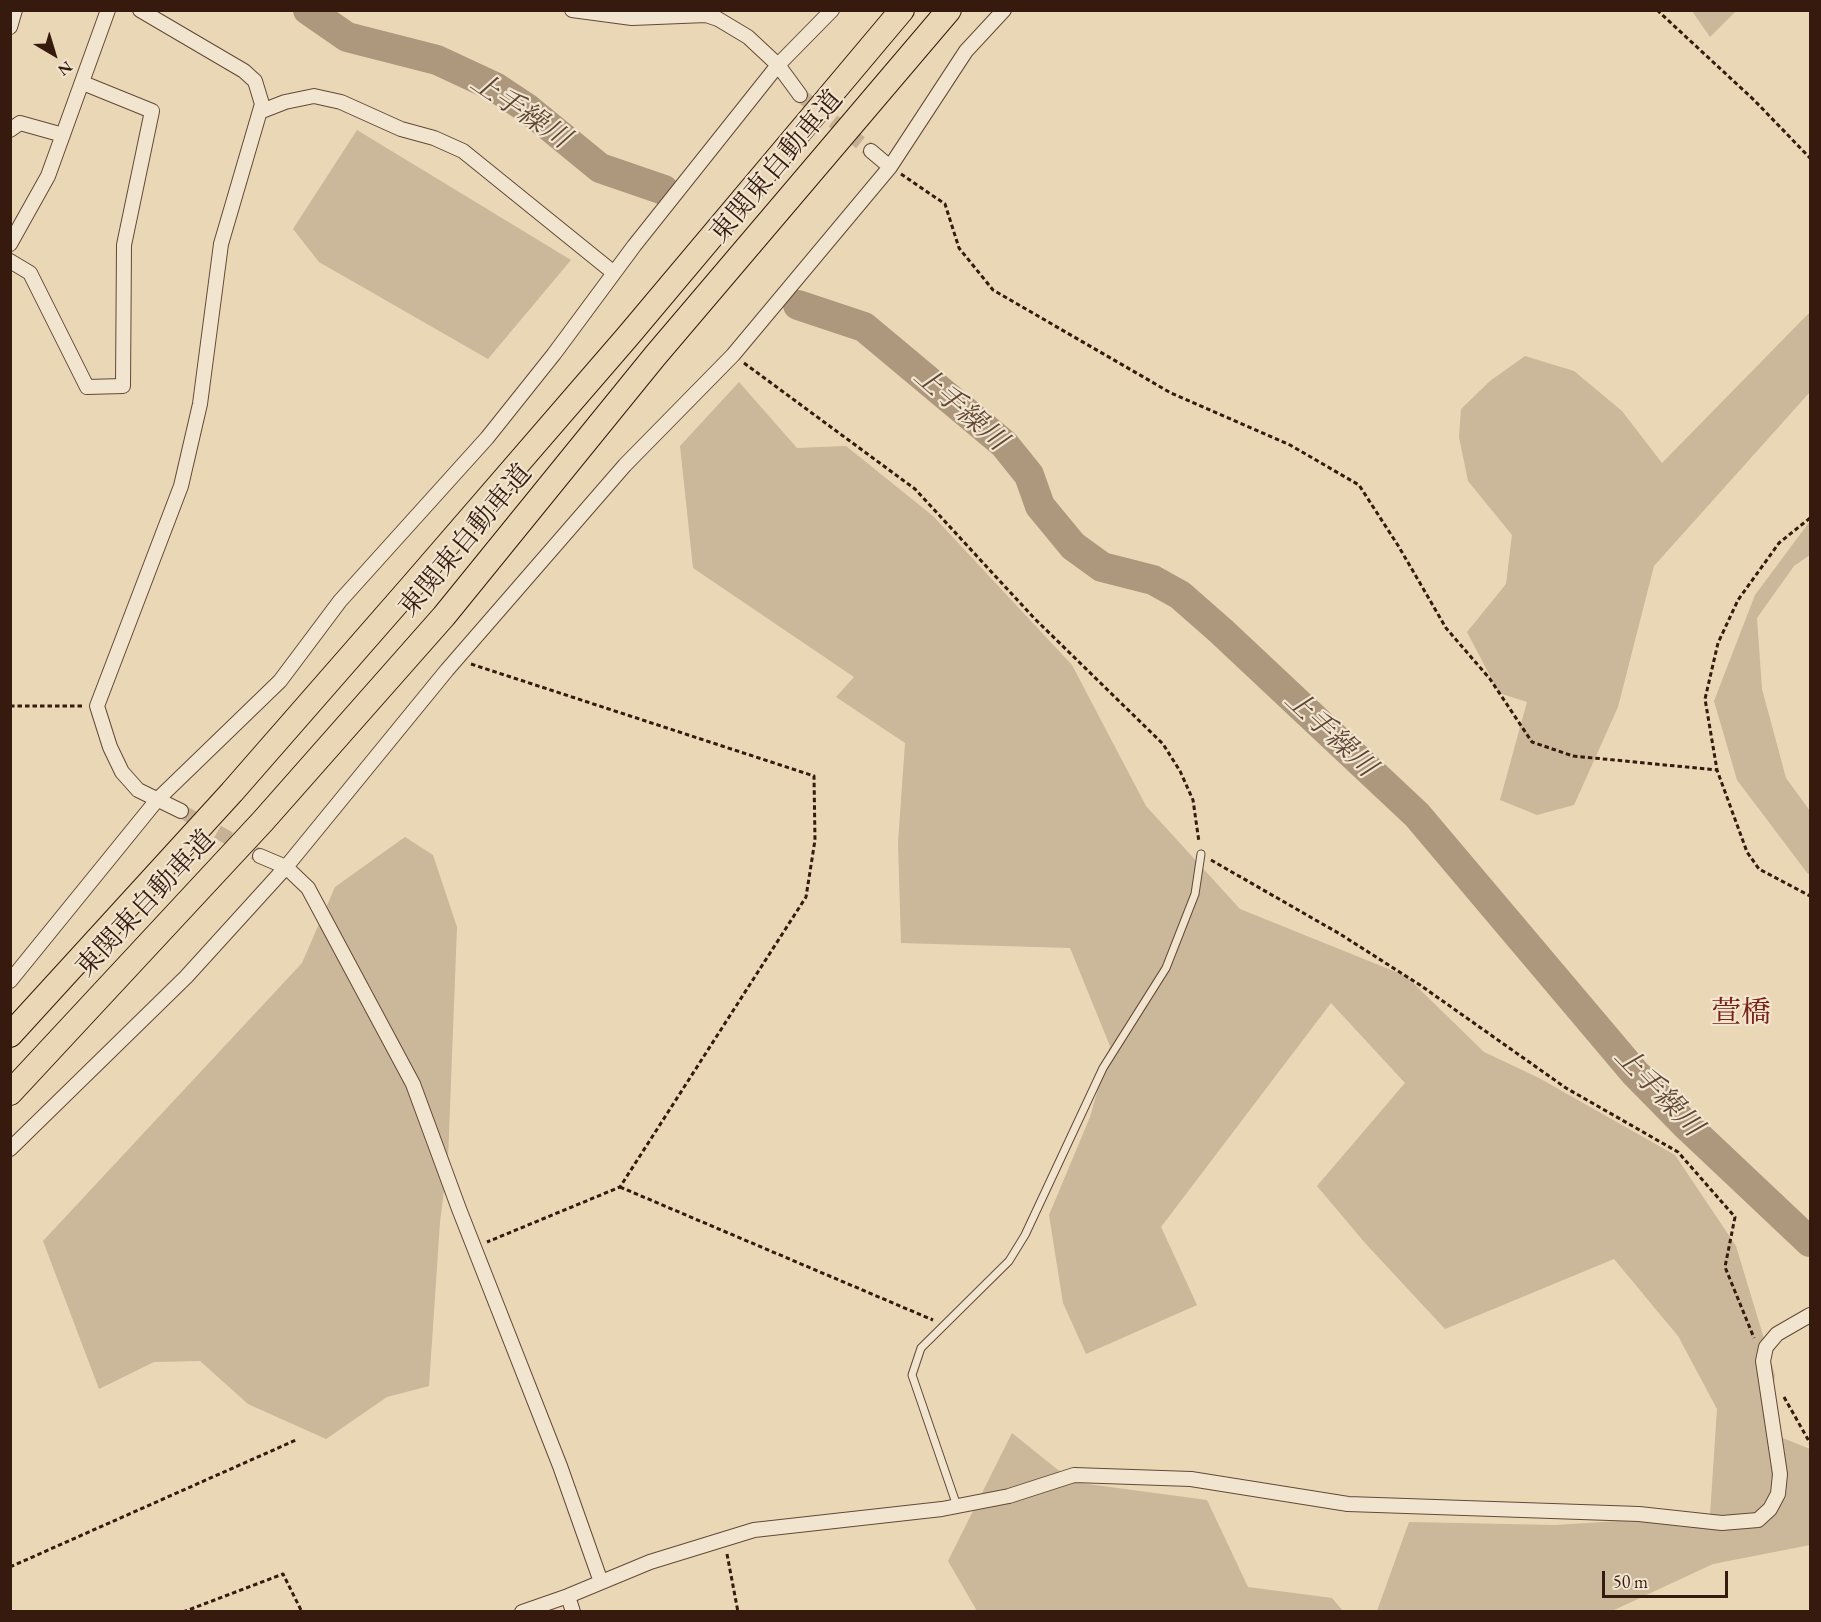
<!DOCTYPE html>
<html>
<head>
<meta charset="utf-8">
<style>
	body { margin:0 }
	#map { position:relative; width:1821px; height:1622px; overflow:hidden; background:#ead7b6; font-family:"EB Garamond",serif }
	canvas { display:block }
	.frame { position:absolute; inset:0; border:12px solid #361a0d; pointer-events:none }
	.north { position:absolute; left:24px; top:24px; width:60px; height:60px; -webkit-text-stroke:4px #f1e5d0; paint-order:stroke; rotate:142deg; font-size:16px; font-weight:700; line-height:24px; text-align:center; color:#361a0d }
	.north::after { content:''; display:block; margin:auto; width:21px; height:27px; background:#361a0d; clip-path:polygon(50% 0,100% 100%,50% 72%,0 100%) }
	.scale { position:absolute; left:1602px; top:1571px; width:126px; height:27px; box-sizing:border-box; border:3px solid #361a0d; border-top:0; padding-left:8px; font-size:18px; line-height:21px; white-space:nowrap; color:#361a0d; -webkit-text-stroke:4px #f1e5d0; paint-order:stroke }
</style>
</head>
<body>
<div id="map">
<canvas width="1821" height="1622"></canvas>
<div class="frame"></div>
<div class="north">N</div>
<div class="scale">50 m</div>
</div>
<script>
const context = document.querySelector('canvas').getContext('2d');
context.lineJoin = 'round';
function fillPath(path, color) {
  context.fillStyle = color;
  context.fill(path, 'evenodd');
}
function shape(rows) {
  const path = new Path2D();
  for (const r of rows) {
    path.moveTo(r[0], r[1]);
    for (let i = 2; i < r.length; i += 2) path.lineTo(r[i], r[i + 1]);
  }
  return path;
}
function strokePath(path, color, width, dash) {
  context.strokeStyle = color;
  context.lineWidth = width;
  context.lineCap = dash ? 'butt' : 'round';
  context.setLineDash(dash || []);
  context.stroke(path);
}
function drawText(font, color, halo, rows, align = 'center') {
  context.font = font + ' "EB Garamond","Noto Serif JP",serif';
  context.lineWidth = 4.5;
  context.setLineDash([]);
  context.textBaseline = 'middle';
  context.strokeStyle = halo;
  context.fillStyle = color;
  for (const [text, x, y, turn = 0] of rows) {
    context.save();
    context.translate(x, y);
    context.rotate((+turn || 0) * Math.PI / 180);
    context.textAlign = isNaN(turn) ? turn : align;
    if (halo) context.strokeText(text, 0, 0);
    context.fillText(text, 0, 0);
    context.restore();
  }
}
fillPath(shape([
	[1692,11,1736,11,1710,37],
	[357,130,571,260,488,359,319,262,293,229],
	[1810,312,1810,392,1654,566,1618,707,1574,805,1537,815,1500,800,1527,702,1499,693,1467,632,1506,584,1512,535,1468,481,1459,437,1461,409,1490,381,1525,356,1574,371,1622,411,1662,463],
	[739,382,797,448,846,446,933,516,1072,665,1146,806,1240,909,1406,976,1484,1052,1539,1078,1675,1155,1736,1246,1775,1375,1768,1432,1810,1449,1810,1545,1713,1564,1612,1611,1377,1611,1409,1522,1556,1525,1710,1515,1717,1409,1678,1336,1614,1259,1445,1329,1365,1243,1317,1186,1405,1083,1331,1003,1161,1227,1197,1305,1086,1354,1063,1303,1049,1215,1090,1117,1110,1046,1070,948,901,943,898,843,905,743,836,697,854,677,693,568,680,446],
	[1810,521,1810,555,1794,566,1757,618,1762,689,1786,778,1810,811,1810,873,1808,874,1737,780,1714,701,1755,595],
	[405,837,433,855,457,927,448,1159,440,1222,429,1386,387,1397,326,1439,248,1404,200,1361,154,1362,99,1389,43,1241,302,963,335,887],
	[1012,1433,1073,1482,1207,1500,1248,1587,1332,1598,1343,1611,977,1611,948,1561]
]), '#cbb799');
strokePath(shape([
	[308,10,347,37,437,60,495,87,528,109,600,168,664,190],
	[798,305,864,327,1004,444,1029,475,1040,506,1073,546,1102,567,1153,580,1180,595,1221,631,1417,815,1635,1073,1685,1124,1810,1242]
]), '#ad977d', 30);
strokePath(shape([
	[800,95,871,151],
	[181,811,260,856]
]), '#c6b194', 14, [14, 7]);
const lane = shape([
	[957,1506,912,1375,921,1348,1009,1261,1025,1235,1103,1068,1166,968,1195,894,1201,854]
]);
const street = shape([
	[140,10,244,71,255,81,262,104,221,244,200,404,181,486,97,706,110,747,122,772,138,790,181,811],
	[572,10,632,18,706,15,718,19,748,37,778,65,800,95],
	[10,27,15,10],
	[262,111,285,102,314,96,341,102,401,129,434,138,463,151,614,273],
	[10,130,20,123,63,135],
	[871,151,890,167],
	[10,244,48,176,108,10],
	[10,261,30,273,87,387,123,386,124,245,152,111,83,83],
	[260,856,286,867,308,888,413,1084,459,1209,560,1466,601,1582],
	[10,981,157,800,280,681,340,601,487,438,554,354,634,246,778,65,832,10],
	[10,1149,186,977,286,867,447,670,625,465,733,355,890,167,966,51,1004,10],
	[568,1596,573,1612],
	[522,1612,568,1596,650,1562,754,1530,942,1509,1009,1496,1074,1475,1191,1479,1348,1504,1639,1514,1722,1523,1758,1520,1770,1509,1778,1494,1780,1474,1763,1361,1766,1347,1777,1334,1810,1315]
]);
const highway = shape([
	[10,1035,232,792,412,586,628,336,902,10],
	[10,1093,263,821,444,616,655,356,949,10]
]);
strokePath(lane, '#634937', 9);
strokePath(street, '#634937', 16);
strokePath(highway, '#361a0d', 26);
strokePath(shape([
	[1657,10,1754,100,1810,158],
	[901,174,945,204,959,248,993,290,1171,393,1290,445,1359,485,1399,547,1446,628,1490,679,1532,742,1573,756,1717,770],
	[744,363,915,489,1034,618,1163,744,1180,771,1193,800,1199,842],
	[1810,518,1779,543,1738,600,1718,643,1705,699,1717,770,1747,852,1759,869,1810,896],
	[471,664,814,776,815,840,806,897,620,1187,487,1242],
	[10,706,83,706],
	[1211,860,1340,934,1420,985,1566,1088,1678,1152,1735,1217,1725,1267,1754,1338],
	[620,1187,933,1320],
	[1784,1397,1810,1443],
	[727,1554,738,1612],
	[10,1567,296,1440],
	[183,1612,283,1574,302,1612]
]), '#361a0d', 3, [4.5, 3]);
strokePath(lane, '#f1e5d0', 7);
strokePath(street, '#f1e5d0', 14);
strokePath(highway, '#ead7b6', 24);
drawText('27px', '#361a0d', '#f1e5d0', [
	["東関東自動車道",777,167,-50],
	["東関東自動車道",466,541,-50],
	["東関東自動車道",146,904,-47]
]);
drawText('italic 28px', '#604634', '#f1e5d0', [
	["上手繰川",520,111,34],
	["上手繰川",960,409,41],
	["上手繰川",1330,734,43],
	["上手繰川",1658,1092,46]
]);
drawText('30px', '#7a1f14', '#f1e5d0', [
	["萱橋",1741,1014]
]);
</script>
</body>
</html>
